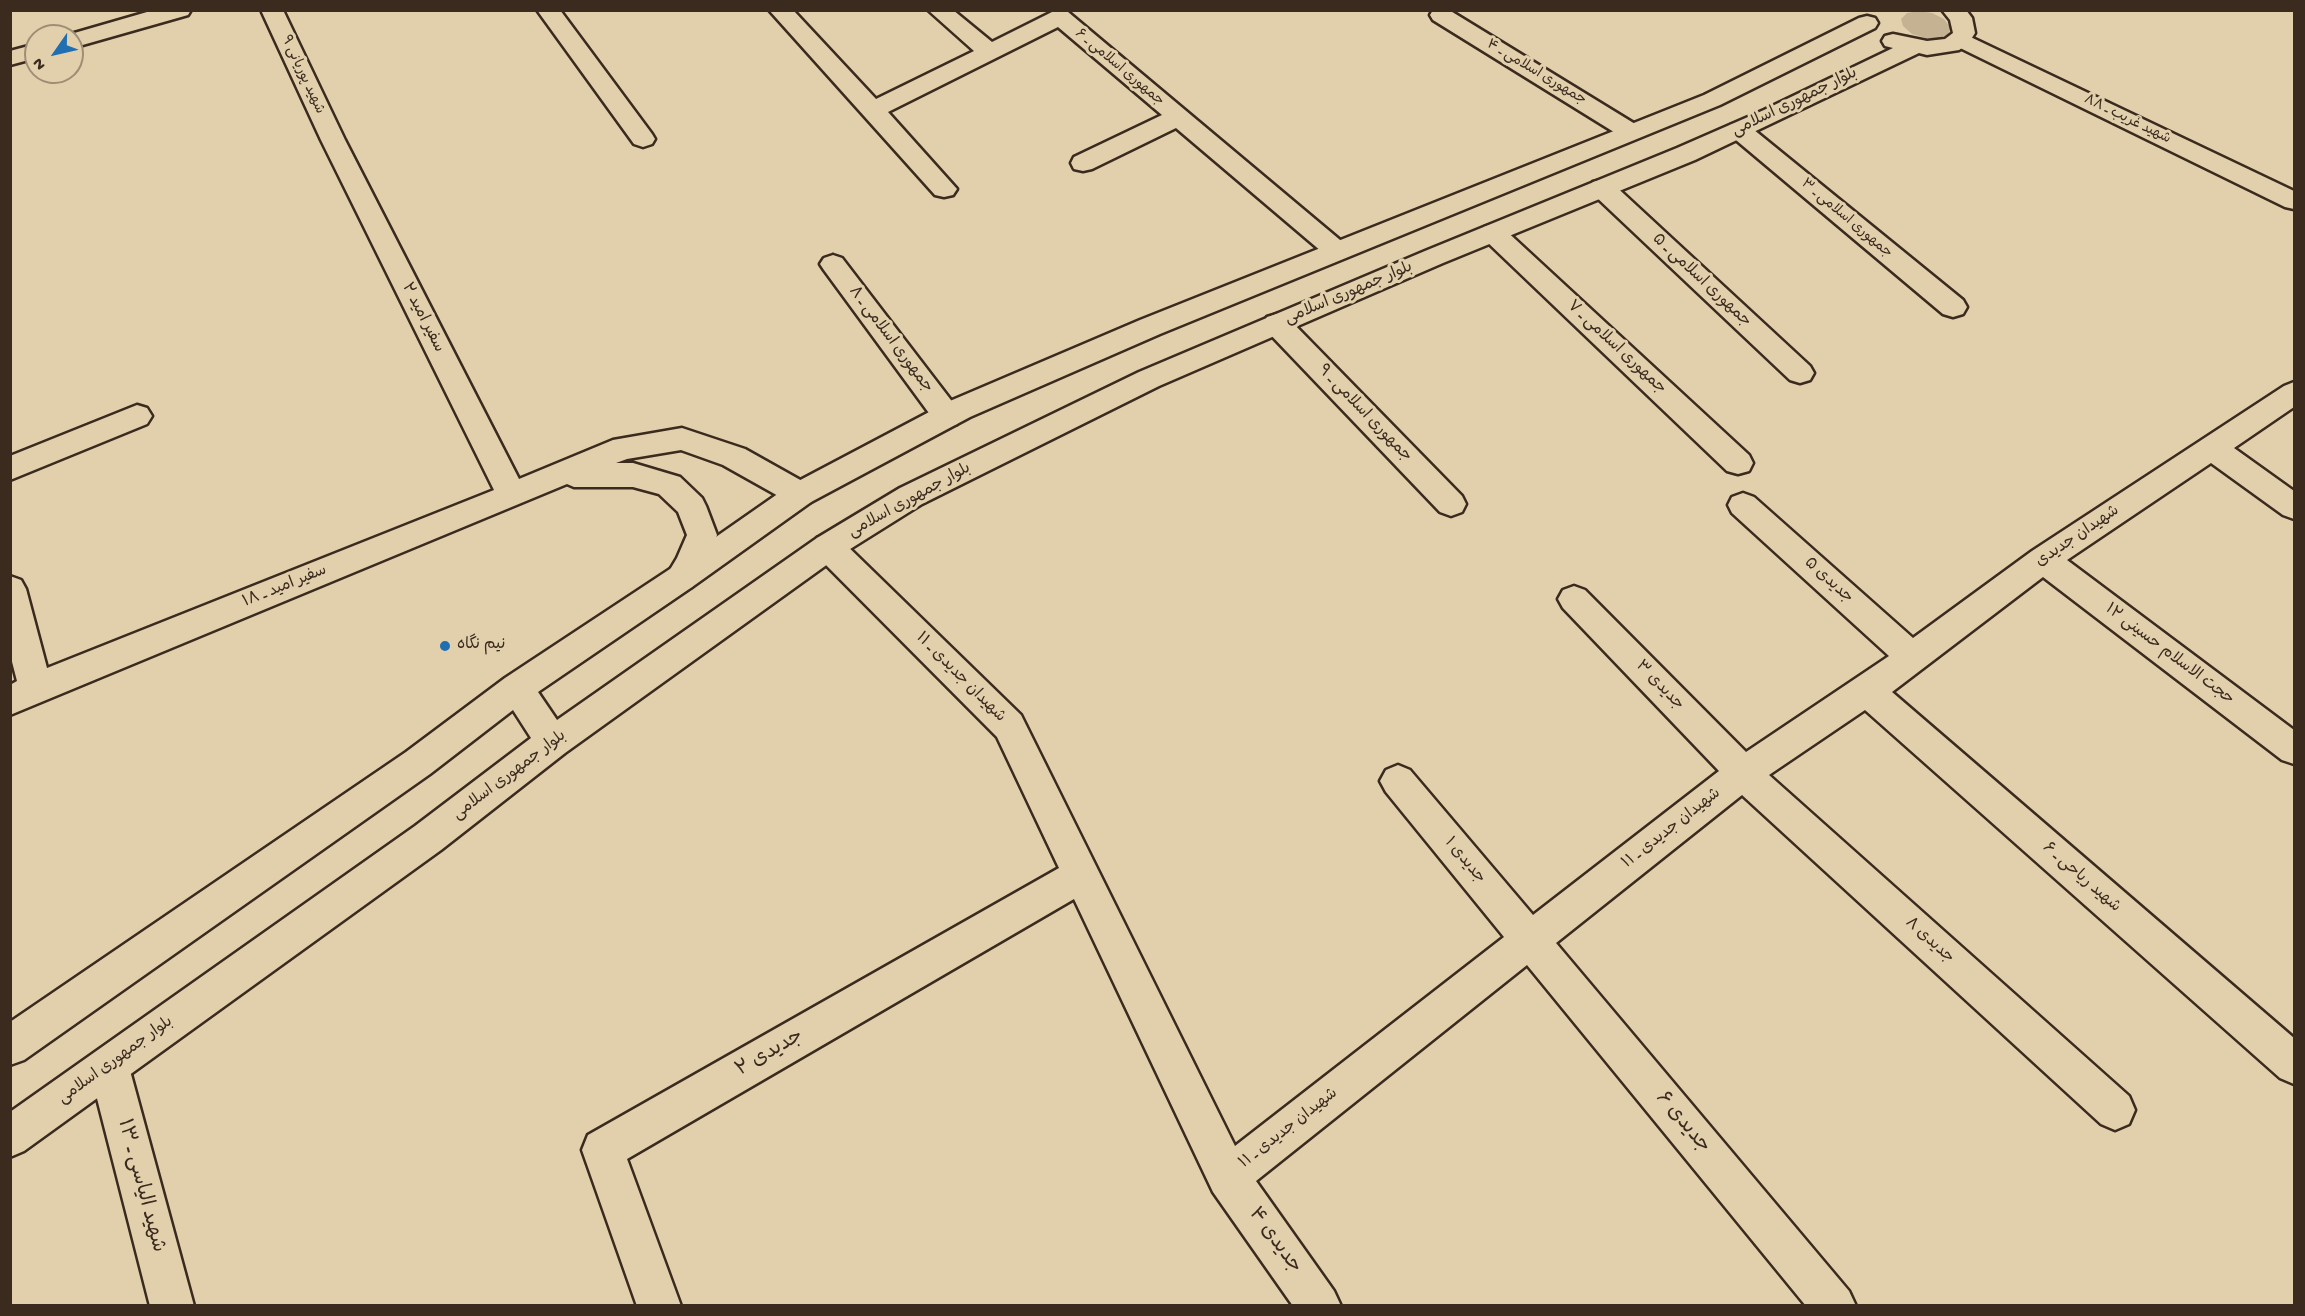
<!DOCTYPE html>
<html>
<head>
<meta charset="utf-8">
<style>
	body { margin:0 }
	#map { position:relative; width:2305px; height:1316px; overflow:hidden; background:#e2d0ad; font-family:"Gochi Hand",sans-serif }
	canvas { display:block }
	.frame { position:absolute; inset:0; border:12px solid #3b2a1e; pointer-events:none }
	.north { position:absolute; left:24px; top:24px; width:60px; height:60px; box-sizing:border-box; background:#e2d0ad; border:2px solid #9f8e74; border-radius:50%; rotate:236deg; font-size:16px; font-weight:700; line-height:24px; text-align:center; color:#3b2a1e }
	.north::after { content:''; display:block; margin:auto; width:21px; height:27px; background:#1f6fb2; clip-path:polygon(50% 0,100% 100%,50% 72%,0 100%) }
</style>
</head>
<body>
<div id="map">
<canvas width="2305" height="1316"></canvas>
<div class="frame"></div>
<div class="north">N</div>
</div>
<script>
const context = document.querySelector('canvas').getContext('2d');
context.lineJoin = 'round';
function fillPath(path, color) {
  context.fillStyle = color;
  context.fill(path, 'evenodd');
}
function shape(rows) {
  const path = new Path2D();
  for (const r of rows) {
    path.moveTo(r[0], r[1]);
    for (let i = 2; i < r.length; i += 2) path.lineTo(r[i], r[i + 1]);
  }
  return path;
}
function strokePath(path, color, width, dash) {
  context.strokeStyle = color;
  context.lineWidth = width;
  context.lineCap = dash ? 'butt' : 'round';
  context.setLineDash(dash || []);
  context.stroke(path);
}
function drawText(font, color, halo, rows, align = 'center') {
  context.font = font + ' "Gochi Hand","Playpen Sans Arabic",sans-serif';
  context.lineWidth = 6;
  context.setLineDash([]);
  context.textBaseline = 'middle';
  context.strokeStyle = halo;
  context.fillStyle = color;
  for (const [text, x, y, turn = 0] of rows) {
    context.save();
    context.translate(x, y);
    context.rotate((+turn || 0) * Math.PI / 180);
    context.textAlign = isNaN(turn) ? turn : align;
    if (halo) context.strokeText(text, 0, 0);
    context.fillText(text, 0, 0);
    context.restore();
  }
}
fillPath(shape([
	[1919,11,1932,13,1944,19,1950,27,1949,34,1939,38,1926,38,1912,34,1903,26,1901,19,1907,13]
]), '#c4b293');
const minor = shape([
	[154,10,191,10,188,15,72,48,72,36,64,36,154,10],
	[261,10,283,10,345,140,519,479,613,440,682,428,745,449,811,486,815,494,811,502,800,506,789,502,723,465,681,450,627,459,616,463,633,463,680,477,702,498,706,506,717,535,707,563,692,587,681,591,670,587,665,578,677,558,687,535,678,512,659,494,633,487,574,487,567,484,10,715,10,685,17,681,10,654,10,576,21,580,26,589,47,668,494,490,321,140,261,10],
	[537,10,560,10,652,134,655,139,652,144,643,147,634,144,537,10],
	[769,10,793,10,876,99,974,51,928,10,953,10,992,42,1052,12,1068,12,1346,245,1350,251,1346,257,1337,260,1328,257,1176,128,1092,169,1083,171,1074,169,1071,163,1074,157,1162,115,1058,27,888,112,957,189,953,195,944,197,935,195,769,10],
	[1433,10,1449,10,1640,127,1643,132,1640,137,1631,140,1622,137,1433,20,1430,15,1433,10],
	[1960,32,2294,191,2294,209,2285,207,1952,44,1949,39,1952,34,1960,32],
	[36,44,36,58,10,65,10,51,36,44],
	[1739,122,1748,125,1963,300,1967,307,1963,314,1953,317,1943,314,1730,135,1727,130,1730,125,1739,122],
	[1602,180,1611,182,1810,366,1814,373,1810,380,1800,383,1790,380,1593,194,1589,188,1593,182,1602,180],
	[1493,224,1502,227,1749,455,1753,463,1749,471,1738,474,1727,471,1484,239,1480,233,1484,227,1493,224],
	[833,255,842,258,957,408,962,416,957,424,947,427,937,424,824,270,820,264,824,258,833,255],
	[1277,314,1287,317,1462,496,1466,504,1462,512,1451,516,1440,512,1267,331,1263,324,1267,317,1277,314],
	[2294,382,2294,407,2234,448,2294,491,2294,519,2283,515,2211,463,2067,560,2294,730,2294,764,2282,760,2043,577,1892,692,2294,1038,2294,1084,2280,1078,1865,710,1769,775,2129,1096,2135,1110,2129,1124,2115,1130,2101,1124,1742,795,1556,943,1849,1291,1856,1306,1806,1306,1527,965,1256,1181,1334,1291,1341,1306,1293,1306,1213,1192,1074,899,627,1159,681,1306,637,1306,582,1150,588,1135,1059,868,997,737,817,556,812,547,817,538,828,535,839,538,1021,715,1235,1146,1504,937,1386,792,1380,781,1386,770,1398,765,1410,770,1533,915,1719,771,1563,608,1558,599,1563,590,1574,586,1585,590,1746,752,1889,656,1732,513,1728,505,1732,497,1743,493,1754,497,1913,638,2032,551,2284,386,2294,382],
	[137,405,147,408,152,416,147,424,10,480,10,456,137,405],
	[109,1047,123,1053,129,1067,194,1306,150,1306,89,1067,95,1053,109,1047]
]);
const secondary = shape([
	[1942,10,1966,10,1972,18,1975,33,1968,44,1959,50,1927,55,1919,53,1695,160,1443,263,1159,386,922,504,839,556,565,753,441,850,24,1151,10,1157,10,1112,415,826,531,738,513,710,430,774,24,1060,10,1065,10,1022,406,752,505,678,670,569,789,486,950,401,1140,320,1704,95,1859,18,1867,16,1875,18,1878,23,1875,28,1720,105,1160,334,970,417,811,502,692,587,538,692,557,720,817,538,900,488,1139,372,1425,251,1677,148,1764,110,1893,48,1885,46,1882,41,1885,36,1893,34,1927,41,1945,39,1953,33,1950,20,1942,10]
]);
strokePath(minor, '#3b2a1e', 5);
strokePath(secondary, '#3b2a1e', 5);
fillPath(minor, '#e2d0ad');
fillPath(secondary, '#e2d0ad');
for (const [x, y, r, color] of [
	[445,646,6,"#1f6fb2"]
]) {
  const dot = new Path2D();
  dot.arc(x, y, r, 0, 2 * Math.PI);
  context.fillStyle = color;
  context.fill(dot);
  strokePath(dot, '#e2d0ad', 2);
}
drawText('14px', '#3b2a1e', '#e2d0ad', [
	["جمهوری اسلامی ـ ۶",1119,68,40],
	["جمهوری اسلامی ـ ۴",1536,73,31],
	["شهید پوریانی ۹",302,75,65],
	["شهید غریب ـ ۸۸",2127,120,26],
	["جمهوری اسلامی ـ ۳",1846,219,40]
]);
drawText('16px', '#3b2a1e', '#e2d0ad', [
	["بلوار جمهوری اسلامی",1795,103,-26],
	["جمهوری اسلامی ـ ۵",1701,281,43],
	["بلوار جمهوری اسلامی",1349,294,-23],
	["سفیر امید ۲",422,318,63],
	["جمهوری اسلامی ـ ۸",890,340,53],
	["جمهوری اسلامی ـ ۷",1616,348,43],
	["جمهوری اسلامی ـ ۹",1364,414,46],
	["بلوار جمهوری اسلامی",910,501,-29],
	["شهیدان جدیدی",2078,537,-34],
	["جدیدی ۵",1828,581,42],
	["سفیر امید ـ ۱۸",285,587,-22],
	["حجت الاسلام حسینی ۱۲",2169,655,37],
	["شهیدان جدیدی ـ ۱۱",960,678,45],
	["جدیدی ۳",1659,686,46],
	["بلوار جمهوری اسلامی",510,776,-37],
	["شهیدان جدیدی ـ ۱۱",1672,829,-38],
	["جدیدی ۱",1464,861,50],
	["شهید ریاحی ـ ۶",2081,878,41],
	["جدیدی ۸",1929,941,42],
	["بلوار جمهوری اسلامی",116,1061,-36],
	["شهیدان جدیدی ـ ۱۱",1289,1129,-38]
]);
drawText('16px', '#3b2a1e', '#e2d0ad', [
	["نیم نگاه",457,646]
], 'left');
drawText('20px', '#3b2a1e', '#e2d0ad', [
	["جدیدی ۲",770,1054,-30],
	["جدیدی ۶",1682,1123,50],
	["شهید الیاسی ـ ۱۳",140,1186,75],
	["جدیدی ۴",1274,1241,54]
]);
</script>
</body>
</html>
